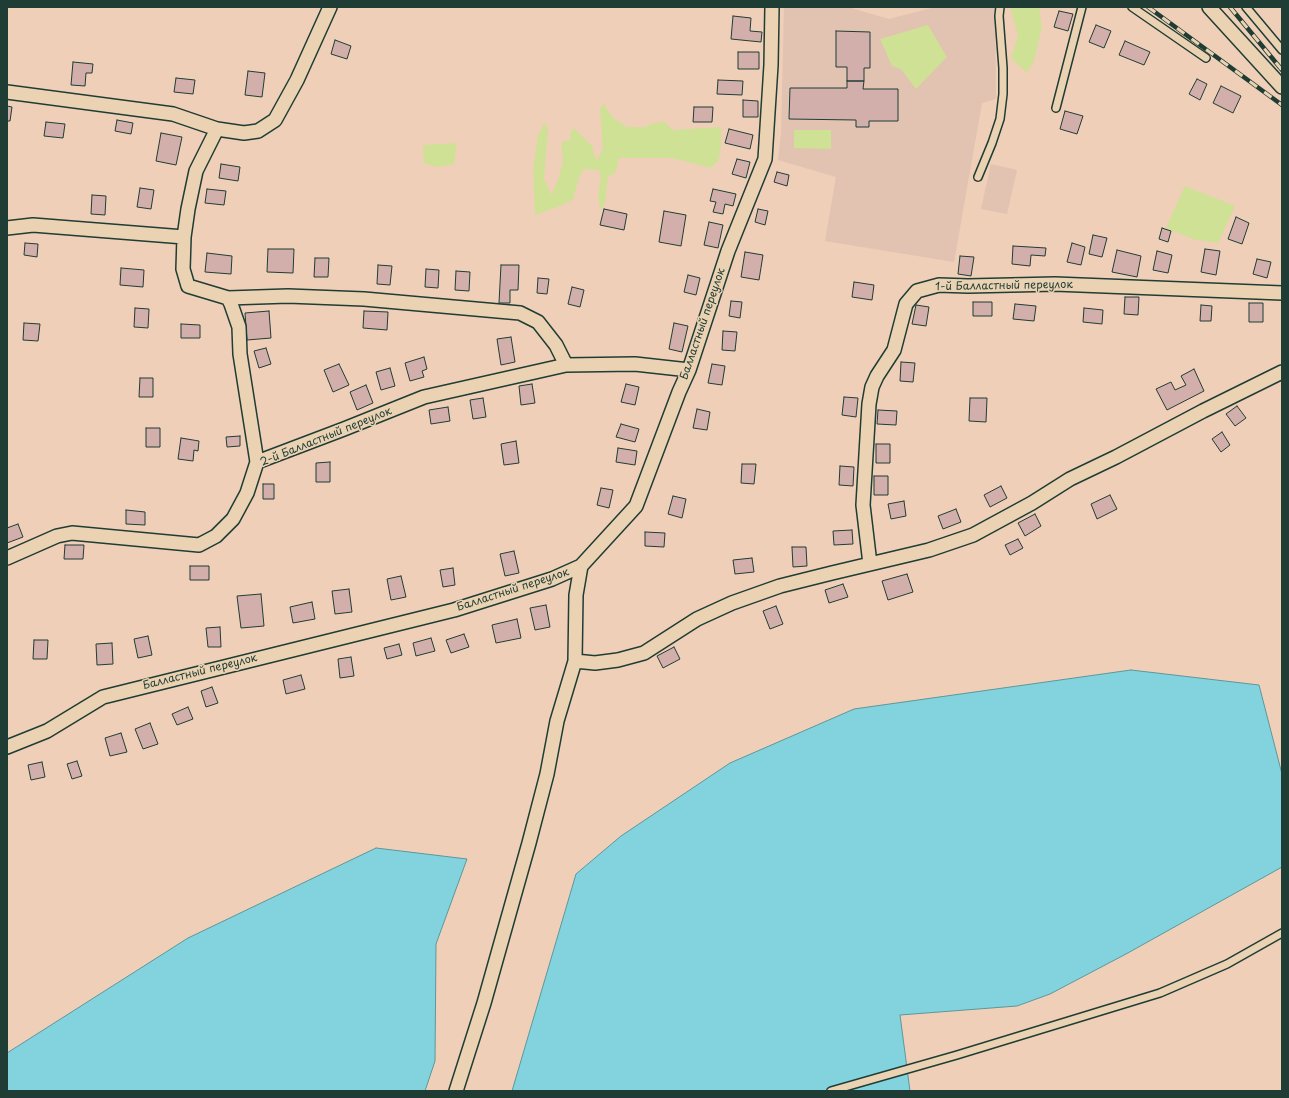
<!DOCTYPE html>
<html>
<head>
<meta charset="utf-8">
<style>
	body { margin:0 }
	#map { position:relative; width:1289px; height:1098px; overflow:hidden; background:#efcfb8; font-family:"Playpen Sans",sans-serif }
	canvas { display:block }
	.frame { position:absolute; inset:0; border:8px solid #1f3d34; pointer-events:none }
</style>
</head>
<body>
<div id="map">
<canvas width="1289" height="1098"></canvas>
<div class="frame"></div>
</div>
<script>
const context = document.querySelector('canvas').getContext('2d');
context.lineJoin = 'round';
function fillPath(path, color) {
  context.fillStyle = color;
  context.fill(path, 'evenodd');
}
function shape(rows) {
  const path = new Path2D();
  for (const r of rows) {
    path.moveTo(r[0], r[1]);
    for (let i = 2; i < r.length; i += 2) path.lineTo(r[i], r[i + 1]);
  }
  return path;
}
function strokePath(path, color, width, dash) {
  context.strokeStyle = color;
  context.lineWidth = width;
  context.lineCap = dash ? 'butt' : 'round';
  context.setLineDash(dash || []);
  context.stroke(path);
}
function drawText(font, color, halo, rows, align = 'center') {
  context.font = font + ' "Playpen Sans",sans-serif';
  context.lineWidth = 3;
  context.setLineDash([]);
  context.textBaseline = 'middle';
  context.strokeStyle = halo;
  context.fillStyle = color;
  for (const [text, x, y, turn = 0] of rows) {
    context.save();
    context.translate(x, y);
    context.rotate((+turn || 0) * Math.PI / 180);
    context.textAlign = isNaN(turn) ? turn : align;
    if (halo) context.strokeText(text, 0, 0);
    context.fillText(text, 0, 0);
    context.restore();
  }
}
fillPath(shape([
	[784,7,848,7,889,19,935,7,995,7,996,99,982,103,954,262,825,241,836,177,778,160,781,133],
	[991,164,1017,170,1007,214,981,209]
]), '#e2c2b1');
fillPath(shape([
	[1010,7,1039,7,1042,28,1034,61,1027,73,1011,58,1018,35],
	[928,25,947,57,916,89,901,69,892,66,880,39],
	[604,104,612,117,627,127,645,127,653,123,665,122,672,130,721,127,721,147,718,161,711,168,672,158,618,158,618,165,614,174,608,176,605,204,600,210,598,194,601,179,599,170,584,169,579,177,573,199,565,204,535,215,533,170,538,135,545,122,548,131,544,178,551,195,557,183,562,166,563,155,561,147,563,141,570,141,570,134,574,128,593,147,594,155,597,160,603,149,600,108],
	[794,130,831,130,831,149,794,148],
	[457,143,454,164,437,167,424,163,423,145],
	[1185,186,1235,206,1218,243,1193,239,1166,228]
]), '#cfe195');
const water = shape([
	[1131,670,1259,685,1282,774,1282,867,1126,954,1050,994,1017,1006,900,1015,910,1091,512,1091,576,874,621,836,730,763,854,709,1131,670],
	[376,848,467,859,436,944,435,1061,425,1091,7,1091,7,1053,188,938,376,848]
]);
fillPath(water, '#83d3de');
strokePath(water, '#5b979a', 1);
const building = shape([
	[1059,11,1073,14,1068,31,1054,27,1059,11],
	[733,16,751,18,750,31,762,32,761,42,731,39,733,16],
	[1096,25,1111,31,1104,48,1089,42,1096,25],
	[836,31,870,32,870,68,864,68,864,81,847,81,847,67,836,67,836,31],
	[335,40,351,46,347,59,331,54,335,40],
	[1125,41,1150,52,1144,65,1119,55,1125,41],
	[738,52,759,52,759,69,738,69,738,52],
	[73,62,93,64,92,73,86,73,85,86,71,85,73,62],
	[248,71,265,73,262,97,245,95,248,71],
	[176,78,195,80,193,94,174,92,176,78],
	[1197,79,1207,84,1200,100,1189,94,1197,79],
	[718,80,743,81,742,95,717,94,718,80],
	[847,81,864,81,863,89,898,89,898,121,869,121,869,127,856,127,856,120,789,119,790,88,847,88,847,81],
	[1221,86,1241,96,1233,113,1213,103,1221,86],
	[743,100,758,101,758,117,743,117,743,100],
	[7,106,12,107,10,121,7,121,7,106],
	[694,107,713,107,712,122,693,122,694,107],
	[1065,111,1083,116,1077,134,1060,129,1065,111],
	[117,120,133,123,131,134,115,131,117,120],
	[46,122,65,124,63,138,44,136,46,122],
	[729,129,753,135,750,149,725,143,729,129],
	[161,133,182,137,176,165,156,161,161,133],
	[737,159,750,162,746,178,732,174,737,159],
	[221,164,240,167,238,181,219,178,221,164],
	[777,172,789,175,787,186,774,182,777,172],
	[140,188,154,190,151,209,137,207,140,188],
	[207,189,226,191,224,205,205,203,207,189],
	[713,189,736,194,733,206,725,204,723,214,713,212,716,202,710,201,713,189],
	[92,195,106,196,105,215,91,214,92,195],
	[604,209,627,214,624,230,600,225,604,209],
	[758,209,768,211,765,225,755,222,758,209],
	[664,211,686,215,681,246,659,242,664,211],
	[1236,217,1249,223,1242,244,1228,239,1236,217],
	[709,222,723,225,718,248,704,245,709,222],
	[1162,228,1171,231,1168,242,1159,239,1162,228],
	[1093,235,1107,238,1102,257,1089,254,1093,235],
	[25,243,38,244,37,257,24,255,25,243],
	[1072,243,1085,247,1081,265,1067,262,1072,243],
	[1013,246,1046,248,1045,256,1031,255,1030,266,1012,264,1013,246],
	[268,249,294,249,293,273,267,272,268,249],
	[1205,249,1220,251,1216,275,1201,272,1205,249],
	[1117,250,1141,256,1137,277,1112,272,1117,250],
	[1157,251,1172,255,1168,273,1153,270,1157,251],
	[745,252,763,255,759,280,741,277,745,252],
	[207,253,232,256,231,274,205,272,207,253],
	[960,256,974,257,971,276,958,274,960,256],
	[315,258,329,258,328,277,314,277,315,258],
	[1257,259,1271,262,1267,278,1253,274,1257,259],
	[378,265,392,266,390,285,377,284,378,265],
	[501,265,519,265,518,290,510,290,510,303,499,303,501,265],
	[121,268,144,270,143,287,120,285,121,268],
	[426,269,439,270,438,288,425,287,426,269],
	[456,271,470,272,469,291,455,290,456,271],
	[688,275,700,278,696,295,684,292,688,275],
	[538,278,549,279,547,294,537,293,538,278],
	[854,282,874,285,872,300,852,297,854,282],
	[572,287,584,290,580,307,568,304,572,287],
	[1125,297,1139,297,1138,315,1124,314,1125,297],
	[731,301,742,302,740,318,729,316,731,301],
	[973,302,992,302,992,316,973,316,973,302],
	[1249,303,1263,303,1263,322,1249,322,1249,303],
	[1015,304,1036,306,1034,321,1013,319,1015,304],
	[916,305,929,307,926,326,912,324,916,305],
	[1201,305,1212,306,1211,321,1200,321,1201,305],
	[135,308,149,309,148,328,134,327,135,308],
	[1084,308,1103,310,1102,324,1083,322,1084,308],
	[269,311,271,338,247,340,245,313,269,311],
	[364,311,388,312,387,330,363,328,364,311],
	[24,323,40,324,38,341,23,340,24,323],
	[674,323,688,326,682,352,669,349,674,323],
	[181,324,200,325,200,338,181,338,181,324],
	[723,331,737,332,735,351,722,350,723,331],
	[511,337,515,362,501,365,497,339,511,337],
	[266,348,271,364,259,368,254,351,266,348],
	[424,357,427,369,422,371,424,377,410,381,405,363,424,357],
	[901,362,915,363,913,382,900,381,901,362],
	[339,364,349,385,333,392,324,370,339,364],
	[712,364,725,366,722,385,708,383,712,364],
	[390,368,395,386,381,390,376,372,390,368],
	[1194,369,1204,391,1167,410,1156,389,1171,382,1175,390,1186,385,1181,376,1194,369],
	[140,378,153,378,153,397,139,397,140,378],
	[532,384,535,403,521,405,519,386,532,384],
	[626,384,639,387,635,405,621,402,626,384],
	[366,385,373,403,357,410,350,392,366,385],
	[844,397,858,398,856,417,842,415,844,397],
	[483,398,486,417,473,419,470,400,483,398],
	[970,398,987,398,986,422,969,421,970,398],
	[1237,406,1246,418,1235,426,1226,414,1237,406],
	[448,407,450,421,431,424,429,410,448,407],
	[697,409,710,412,707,430,693,428,697,409],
	[878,410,897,411,896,425,877,424,878,410],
	[621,424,639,429,635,442,616,437,621,424],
	[146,428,160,428,160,447,146,447,146,428],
	[1222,432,1230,445,1221,452,1212,439,1222,432],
	[240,436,240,446,227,447,226,437,240,436],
	[181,438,199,441,198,451,194,450,193,461,178,459,181,438],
	[516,441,519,463,504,465,501,444,516,441],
	[876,444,890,444,890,463,876,463,876,444],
	[618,448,637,451,635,465,616,462,618,448],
	[330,462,330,482,316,482,316,463,330,462],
	[742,464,756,464,754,484,741,483,742,464],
	[840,466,854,467,853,486,839,485,840,466],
	[874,476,888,476,888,495,874,495,874,476],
	[263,484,274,484,274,499,263,499,263,484],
	[1001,486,1007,498,990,507,984,495,1001,486],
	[601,488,613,490,609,508,597,505,601,488],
	[1110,495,1117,509,1097,519,1091,504,1110,495],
	[673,496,686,499,682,518,668,514,673,496],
	[904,501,906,516,891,519,888,504,904,501],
	[956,509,961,522,943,529,938,516,956,509],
	[126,510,145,512,145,525,126,524,126,510],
	[1035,514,1041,526,1025,536,1018,523,1035,514],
	[18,524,23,537,7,543,7,528,18,524],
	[852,530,853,544,834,545,833,531,852,530],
	[645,532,665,533,664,547,645,546,645,532],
	[1018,539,1023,548,1010,555,1005,545,1018,539],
	[65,545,84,545,83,559,64,559,65,545],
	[792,547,806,547,807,566,793,567,792,547],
	[514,551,519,573,505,576,500,554,514,551],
	[752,558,754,572,735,574,733,560,752,558],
	[190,566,209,566,209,580,190,580,190,566],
	[453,568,455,585,443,587,440,570,453,568],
	[907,574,913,592,888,600,882,581,907,574],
	[401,576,406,597,391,600,387,579,401,576],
	[843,584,848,597,829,603,825,590,843,584],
	[349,589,352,612,335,614,332,591,349,589],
	[261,594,264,626,241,628,237,596,261,594],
	[312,602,315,619,293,623,290,607,312,602],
	[546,605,550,627,535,630,530,608,546,605],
	[776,606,783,624,770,629,763,611,776,606],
	[517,619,521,638,496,643,492,625,517,619],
	[220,627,221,647,208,647,206,628,220,627],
	[464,634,469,647,451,653,446,640,464,634],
	[148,636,152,655,138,658,134,639,148,636],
	[431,638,435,651,416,656,413,643,431,638],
	[34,640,48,640,47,659,33,659,34,640],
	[112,643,113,664,97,665,96,644,112,643],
	[399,644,402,655,387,659,384,648,399,644],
	[674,647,680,659,663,668,657,656,674,647],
	[351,657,354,676,340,678,338,659,351,657],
	[301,675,305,689,286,694,283,680,301,675],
	[212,687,218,703,206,707,201,691,212,687],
	[188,707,193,719,177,725,172,714,188,707],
	[150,723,158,744,143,749,135,729,150,723],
	[121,733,127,752,110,756,105,738,121,733],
	[77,761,82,776,72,779,67,764,77,761],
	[42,762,45,777,31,780,28,765,42,762]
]);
fillPath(building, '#d2afab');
strokePath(building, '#1f3d34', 1);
const lane = shape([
	[1132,7,1206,58],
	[1246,7,1282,50],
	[1056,108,1082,7],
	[978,177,992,143,1000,119,1003,94,1003,68,999,16,1000,7],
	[831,1091,957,1055,1160,993,1227,964,1282,933]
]);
const street = shape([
	[1209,7,1282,87],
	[7,92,173,114,217,129],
	[7,228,33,225,184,237],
	[228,298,288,296,364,299,520,313,538,322,556,345,566,365],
	[257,462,240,354,239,327,231,304,228,298,188,286,183,269,184,237,188,209,196,171,217,129,244,133,258,131,275,120,297,80,330,7],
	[7,558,57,536,72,533,199,545,216,536,233,519,247,493,257,462,344,429,424,397,566,365,635,364,689,370],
	[870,564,863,505,869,404,872,387,877,376,894,350,906,304,917,291,939,285,968,286,1055,284,1282,293],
	[575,661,595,663,618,660,644,653,697,619,732,603,780,586,832,573,929,550,973,535,1032,503,1070,479,1116,457,1203,411,1282,372],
	[7,747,47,731,103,697,454,610,552,579,581,566,636,506,679,392,689,370,728,251,765,159,771,65,772,7],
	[456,1091,484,1003,529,843,547,774,557,721,575,661,576,595,581,566]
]);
strokePath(lane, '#1f3d34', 10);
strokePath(street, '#1f3d34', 16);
strokePath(lane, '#ebd2b3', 7);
strokePath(street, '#ebd2b3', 13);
const rail = shape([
	[1148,7,1282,105],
	[1230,7,1282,70]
]);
strokePath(rail, '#1f3d34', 4.5);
strokePath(rail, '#ebd2b3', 3, [9]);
drawText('11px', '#1f3d34', '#ebd2b3', [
	["1-й Балластный переулок",1004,286,-1],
	["Балластный переулок",703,324,-71],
	["2-й Балластный переулок",326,437,-22],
	["Балластный переулок",513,590,-18],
	["Балластный переулок",200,672,-14]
]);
</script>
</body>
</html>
